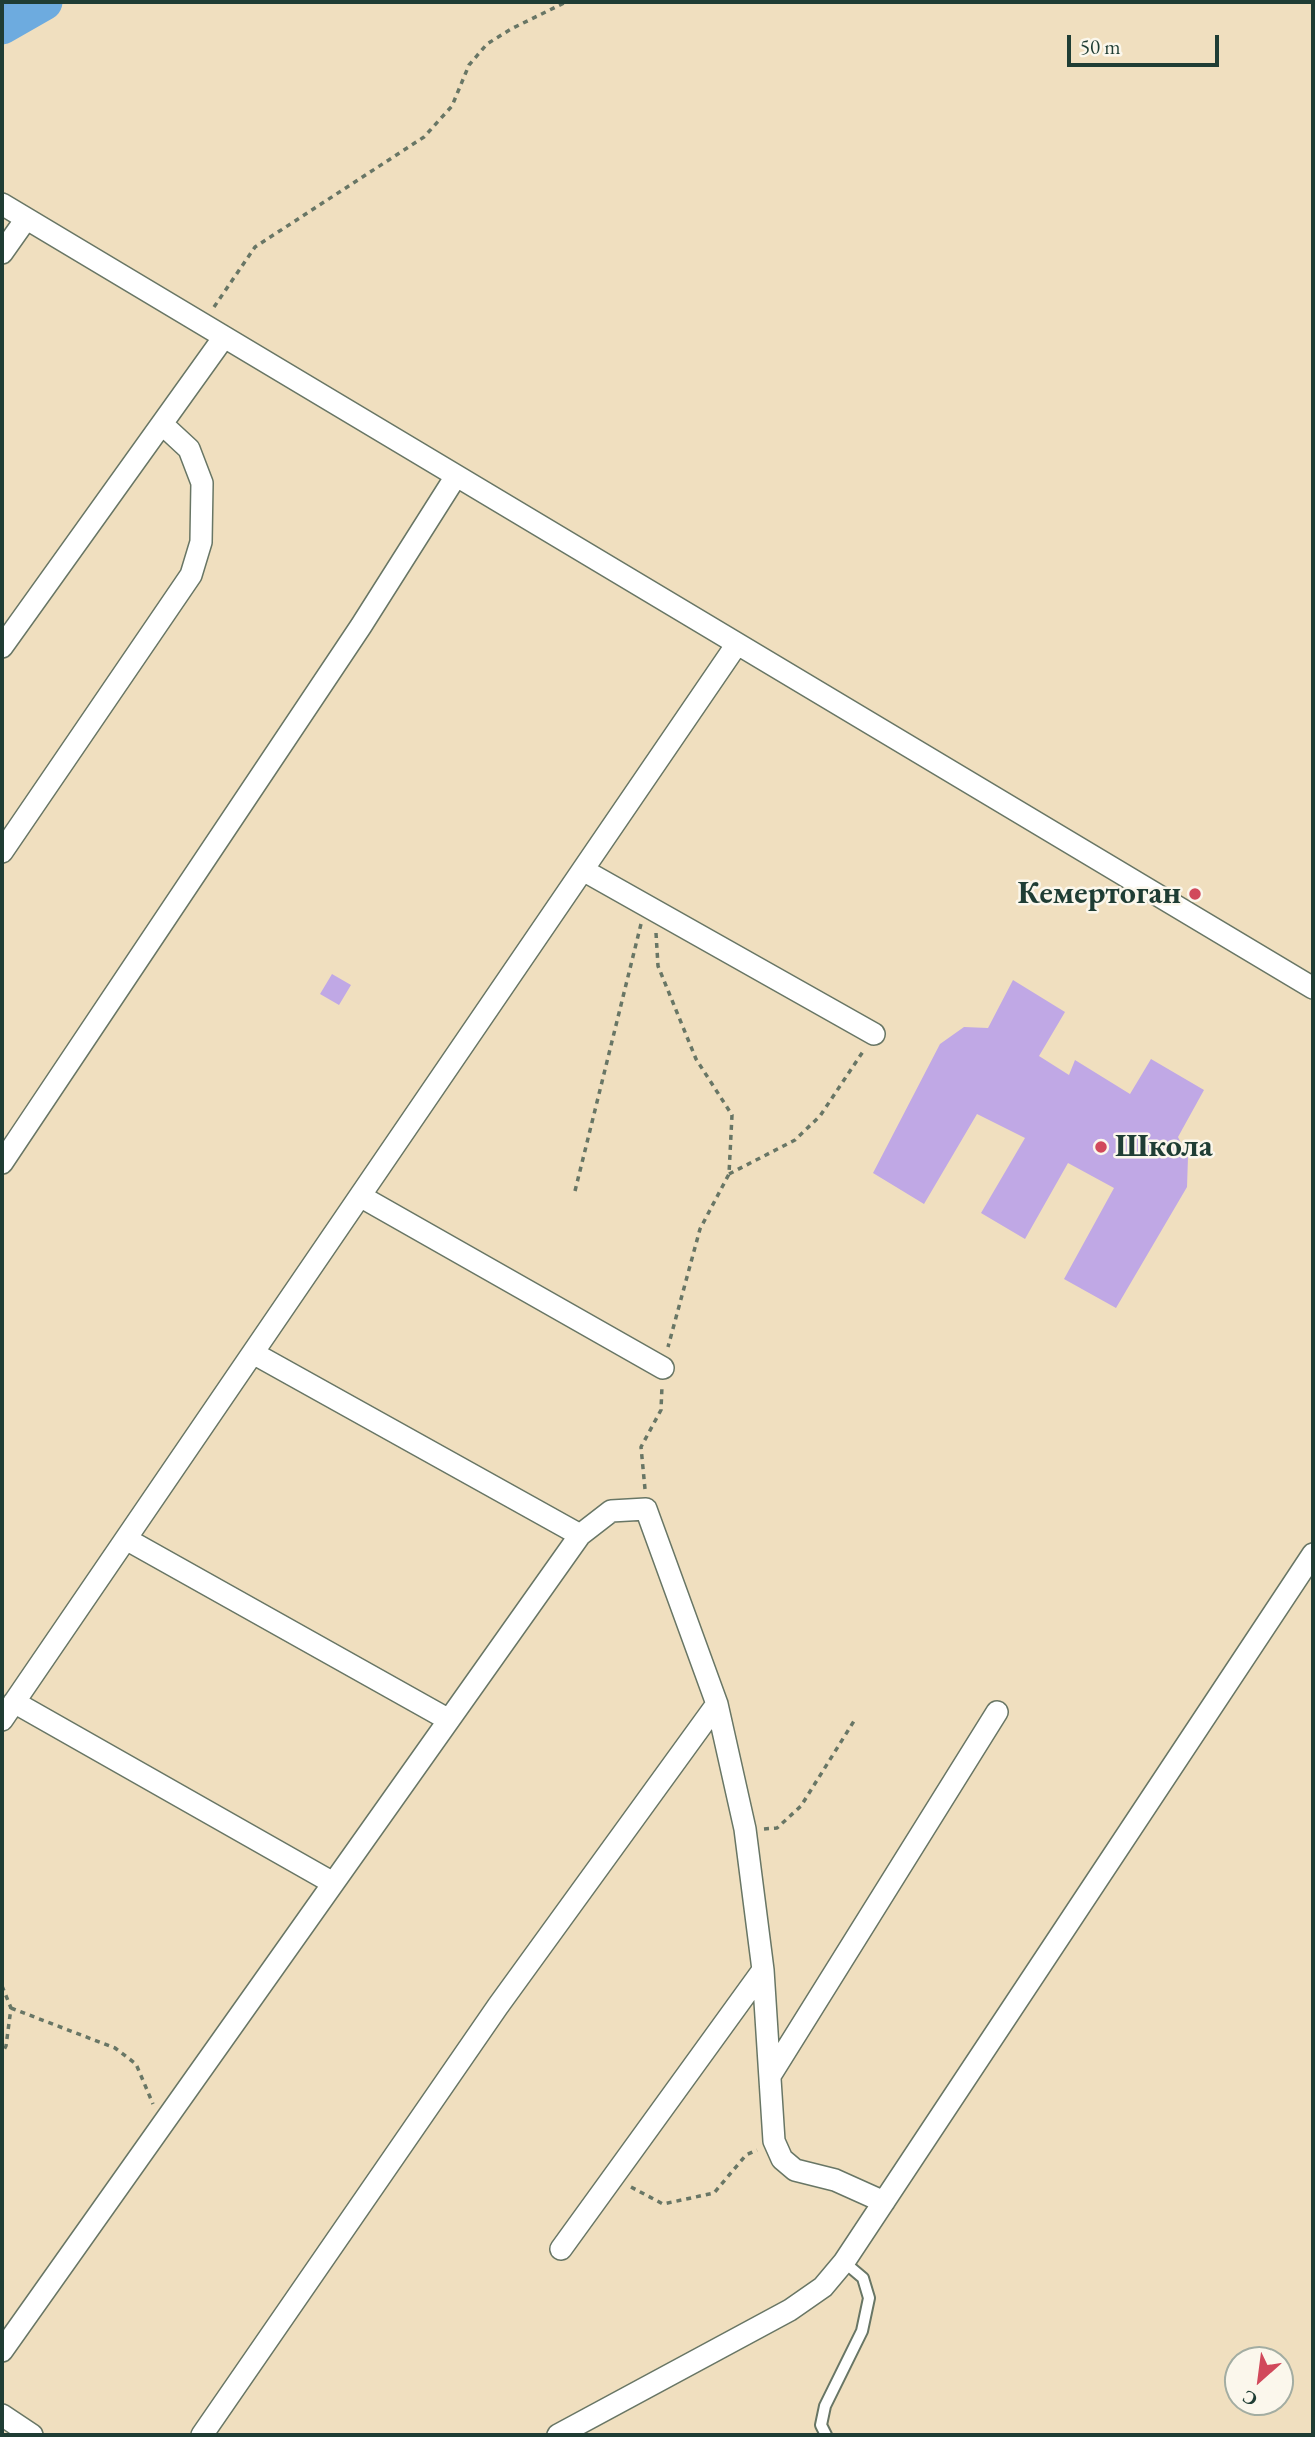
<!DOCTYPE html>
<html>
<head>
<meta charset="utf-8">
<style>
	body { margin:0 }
	#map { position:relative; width:1315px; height:2437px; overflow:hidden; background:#f0dfbf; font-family:"EB Garamond",serif }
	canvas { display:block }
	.frame { position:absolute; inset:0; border:4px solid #1f3d34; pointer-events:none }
	.north { position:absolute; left:1224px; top:2346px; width:70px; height:70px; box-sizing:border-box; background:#fbf7ec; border:2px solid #a3ada2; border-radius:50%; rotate:208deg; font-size:19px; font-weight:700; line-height:28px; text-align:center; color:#1f3d34 }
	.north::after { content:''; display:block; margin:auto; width:24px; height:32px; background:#d1495b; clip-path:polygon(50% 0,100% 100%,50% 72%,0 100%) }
	.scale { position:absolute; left:1067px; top:35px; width:152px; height:32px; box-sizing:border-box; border:4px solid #1f3d34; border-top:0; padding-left:9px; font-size:21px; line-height:24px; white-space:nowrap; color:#1f3d34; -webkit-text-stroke:5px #fbf7ec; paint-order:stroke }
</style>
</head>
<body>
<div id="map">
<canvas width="1315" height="2437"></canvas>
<div class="frame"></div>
<div class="north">С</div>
<div class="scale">50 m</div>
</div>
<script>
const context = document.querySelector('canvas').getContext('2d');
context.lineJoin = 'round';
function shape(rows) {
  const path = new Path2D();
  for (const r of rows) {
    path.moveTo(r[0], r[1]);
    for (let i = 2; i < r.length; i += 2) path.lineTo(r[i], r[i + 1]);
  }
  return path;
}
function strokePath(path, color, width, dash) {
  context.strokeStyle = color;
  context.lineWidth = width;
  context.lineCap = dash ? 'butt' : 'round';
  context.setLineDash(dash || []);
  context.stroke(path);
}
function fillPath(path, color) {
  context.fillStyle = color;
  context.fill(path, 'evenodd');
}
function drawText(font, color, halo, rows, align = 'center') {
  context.font = font + ' "EB Garamond",serif';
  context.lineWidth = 5;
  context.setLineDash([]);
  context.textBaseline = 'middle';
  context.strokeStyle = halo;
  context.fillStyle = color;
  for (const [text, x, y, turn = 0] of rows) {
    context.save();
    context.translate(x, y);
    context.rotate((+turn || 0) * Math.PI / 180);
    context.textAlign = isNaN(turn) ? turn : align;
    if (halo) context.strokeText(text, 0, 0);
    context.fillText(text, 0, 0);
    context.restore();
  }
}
strokePath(shape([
	[2,26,44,2]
]), '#6dabdf', 37);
fillPath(shape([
	[332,974,351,985,339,1005,320,994],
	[1013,980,1065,1012,1039,1056,1069,1075,1075,1060,1130,1094,1151,1059,1204,1090,1178,1137,1188,1157,1187,1187,1116,1308,1064,1279,1114,1188,1068,1163,1025,1239,981,1213,1025,1138,977,1114,924,1204,873,1173,940,1044,964,1027,988,1028]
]), '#c0a8e5');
const lane = shape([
	[826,2435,821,2425,825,2406,862,2331,869,2298,863,2278,844,2262]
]);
const street = shape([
	[2,204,1313,988],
	[2,253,26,219],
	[2,647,224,337],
	[2,852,191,575,201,542,202,483,189,449,162,424],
	[583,870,874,1034],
	[2,1163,361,626,456,476],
	[360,1196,663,1368],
	[253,1353,580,1535],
	[126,1539,449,1720],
	[14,1702,333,1883],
	[2,1720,737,644],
	[770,2076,997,1712],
	[561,2249,763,1970],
	[2,2351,580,1535,611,1511,646,1509,717,1704,745,1829,763,1970,774,2141,782,2159,795,2170,835,2180,884,2202],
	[2,2415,32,2435],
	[202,2435,498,2006,717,1704],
	[558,2435,790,2310,823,2287,844,2262,1313,1554]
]);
strokePath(lane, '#687665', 14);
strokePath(street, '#687665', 24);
strokePath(shape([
	[214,307,255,247,424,137,452,106,469,65,487,44,511,29,566,2],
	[656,933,658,966,696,1059,732,1115,729,1174,700,1229,668,1347],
	[729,1174,795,1140,820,1116,864,1050],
	[575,1191,641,924],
	[645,1489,641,1447,661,1410,662,1386],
	[764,1829,777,1828,801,1806,854,1721],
	[2,1986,11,2008,6,2046,2,2053],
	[11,2008,115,2048,136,2064,153,2104],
	[631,2187,663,2204,714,2193,746,2155,757,2150]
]), '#687665', 3.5, [5, 5]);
strokePath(lane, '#fff', 10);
strokePath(street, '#fff', 21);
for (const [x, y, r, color] of [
	[1195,894,7,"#d1495b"],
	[1101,1147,7,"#d1495b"]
]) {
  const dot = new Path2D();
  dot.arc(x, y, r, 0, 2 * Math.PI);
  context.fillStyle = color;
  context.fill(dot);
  strokePath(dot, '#fbf7ec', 2.5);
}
drawText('bold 32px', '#1f3d34', '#fbf7ec', [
	["Кемертоган",1181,894],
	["Школа",1115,1147,"left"]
], 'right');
</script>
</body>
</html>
